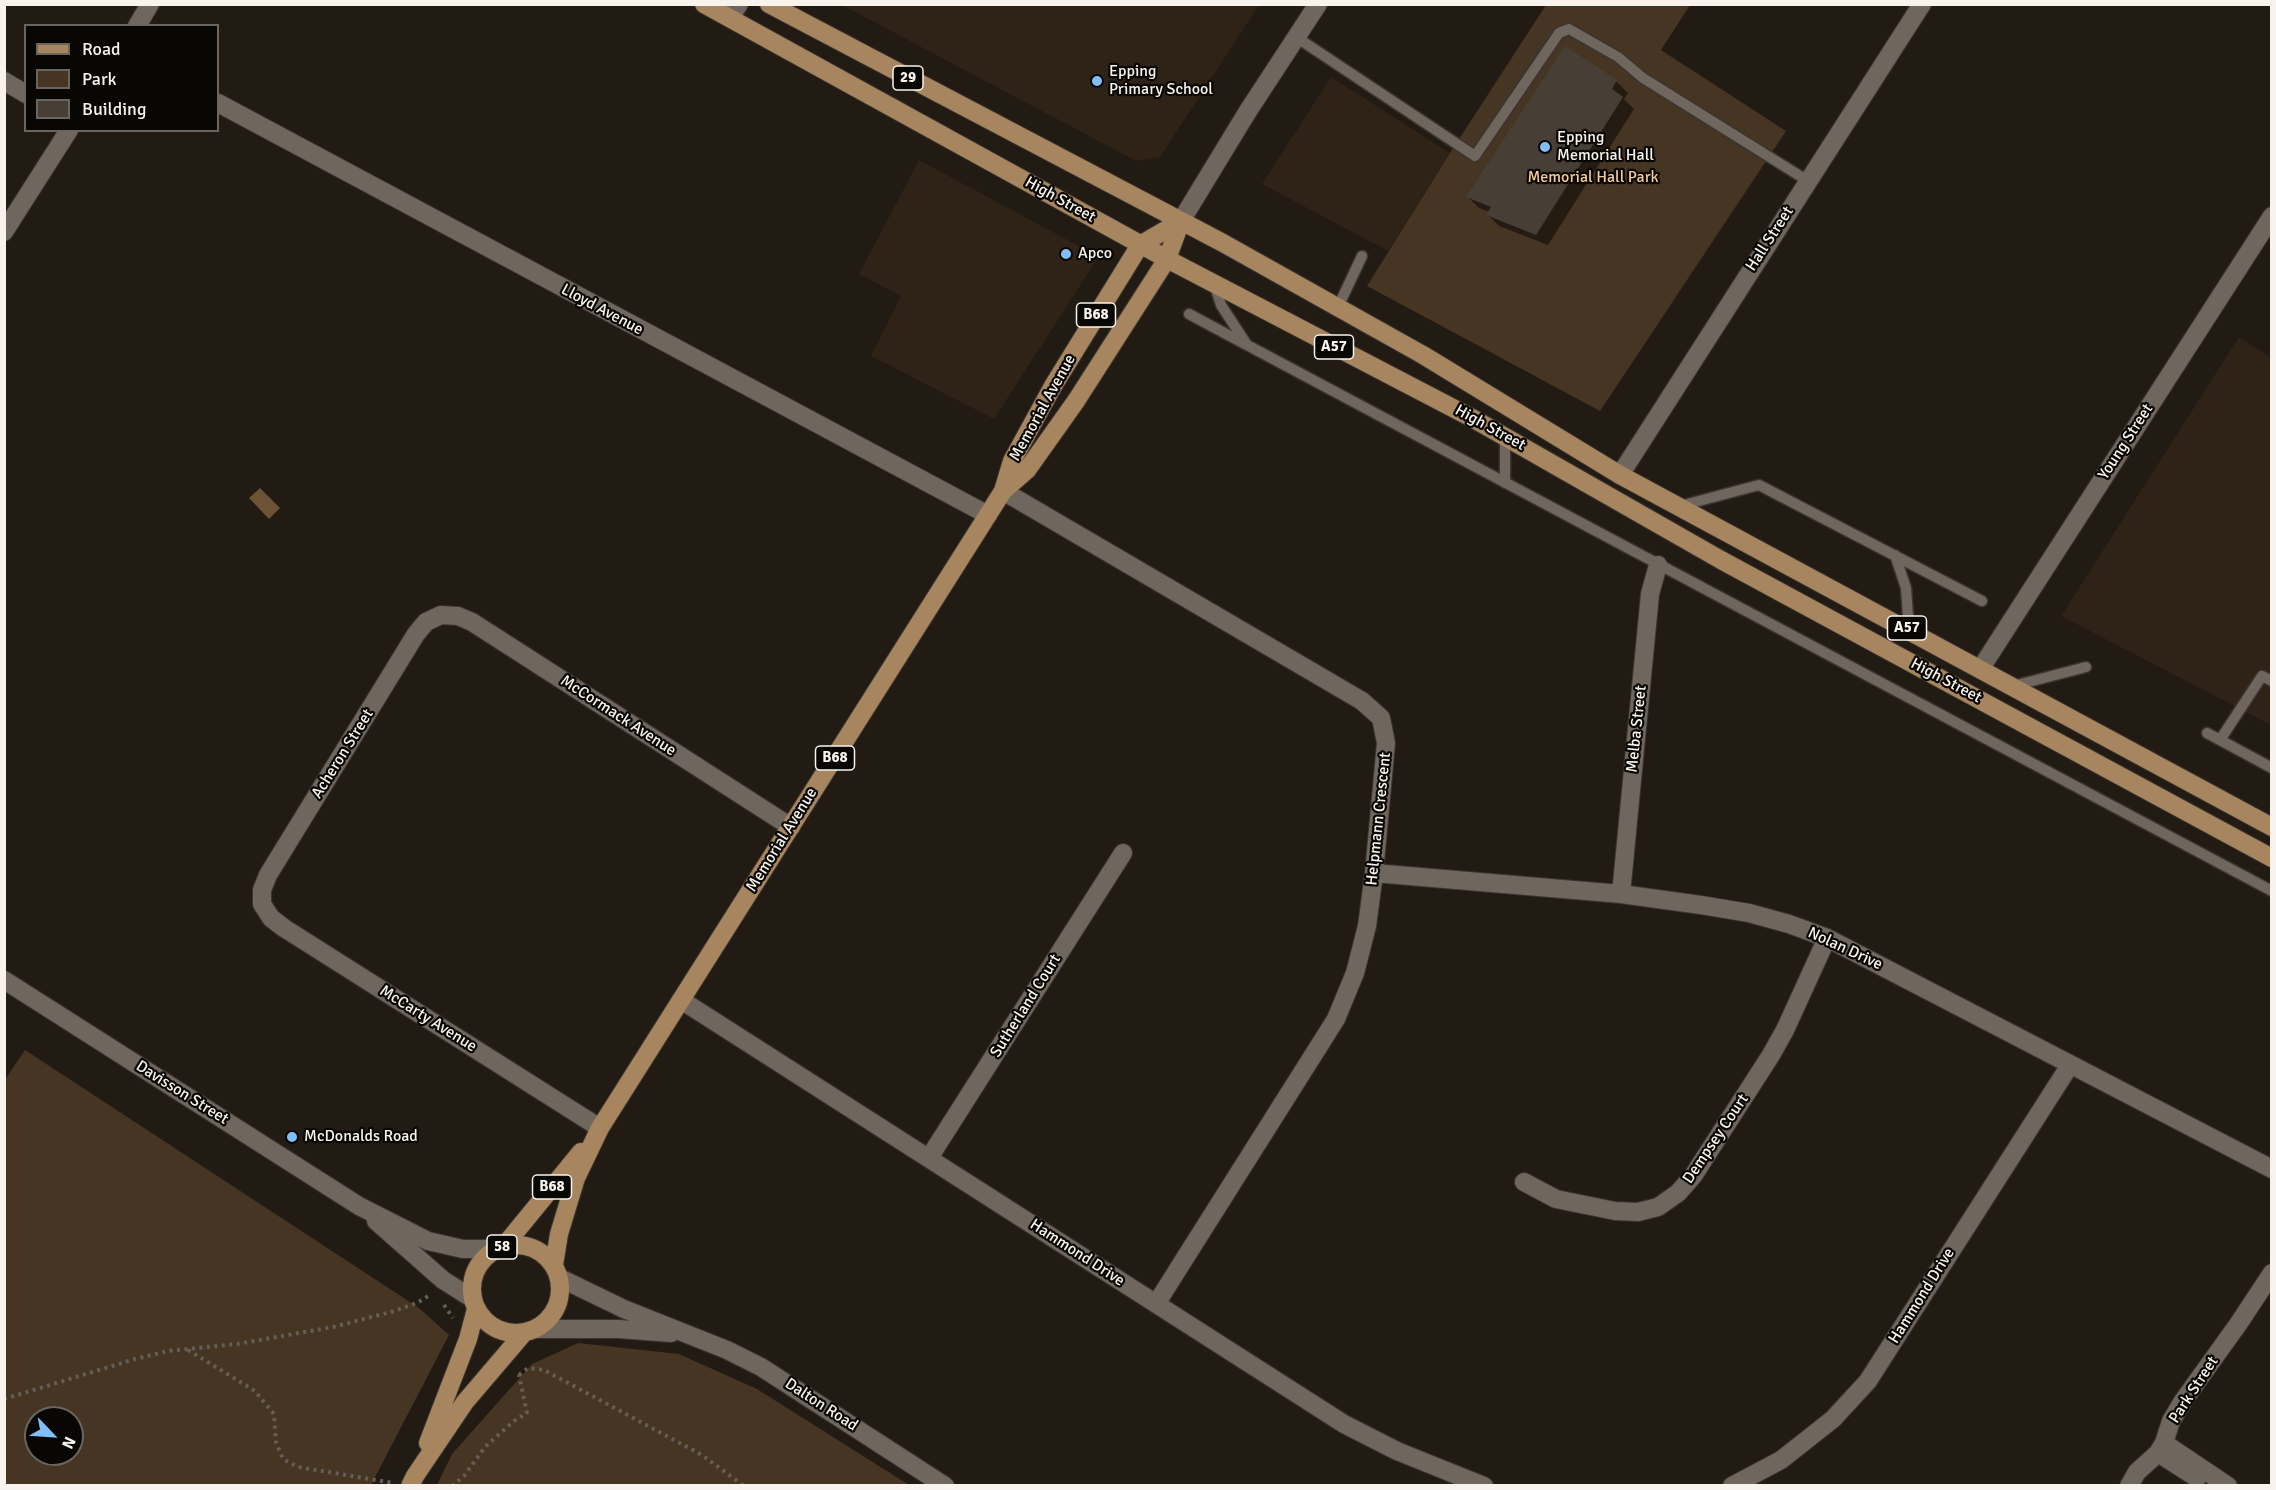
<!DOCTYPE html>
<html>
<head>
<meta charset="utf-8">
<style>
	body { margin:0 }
	#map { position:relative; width:2276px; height:1490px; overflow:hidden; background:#221b13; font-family:Signika,sans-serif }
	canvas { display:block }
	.frame { position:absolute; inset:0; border:6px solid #f8f3ed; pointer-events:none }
	.legend { position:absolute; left:24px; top:24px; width:195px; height:108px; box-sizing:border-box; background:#090704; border:2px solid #696561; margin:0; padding:8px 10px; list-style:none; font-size:18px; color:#f8f3ed }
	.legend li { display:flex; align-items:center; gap:12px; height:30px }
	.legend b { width:30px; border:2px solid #696561 }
	.north { position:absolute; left:24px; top:1406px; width:60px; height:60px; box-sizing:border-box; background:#090704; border:2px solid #696561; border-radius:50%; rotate:115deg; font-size:16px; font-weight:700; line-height:24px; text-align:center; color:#f8f3ed }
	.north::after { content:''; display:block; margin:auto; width:21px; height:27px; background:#81bdfa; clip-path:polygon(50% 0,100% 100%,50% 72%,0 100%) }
</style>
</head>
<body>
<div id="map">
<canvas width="2276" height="1490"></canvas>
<div class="frame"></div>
<ul class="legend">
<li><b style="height:8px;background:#a7865f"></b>Road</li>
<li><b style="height:16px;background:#453522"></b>Park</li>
<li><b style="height:16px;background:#473f36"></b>Building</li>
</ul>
<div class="north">N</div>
</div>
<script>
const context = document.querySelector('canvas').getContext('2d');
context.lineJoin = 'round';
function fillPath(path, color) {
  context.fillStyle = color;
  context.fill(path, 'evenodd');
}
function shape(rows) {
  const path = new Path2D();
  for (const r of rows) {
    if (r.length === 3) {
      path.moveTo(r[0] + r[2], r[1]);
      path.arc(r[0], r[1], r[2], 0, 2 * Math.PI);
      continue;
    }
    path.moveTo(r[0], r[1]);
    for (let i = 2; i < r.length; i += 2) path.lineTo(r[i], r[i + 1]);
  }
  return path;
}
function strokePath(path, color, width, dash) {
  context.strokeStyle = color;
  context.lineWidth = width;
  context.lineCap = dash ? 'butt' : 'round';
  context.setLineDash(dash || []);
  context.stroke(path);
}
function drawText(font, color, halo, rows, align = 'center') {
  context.font = font + ' Signika,sans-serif';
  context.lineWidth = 4.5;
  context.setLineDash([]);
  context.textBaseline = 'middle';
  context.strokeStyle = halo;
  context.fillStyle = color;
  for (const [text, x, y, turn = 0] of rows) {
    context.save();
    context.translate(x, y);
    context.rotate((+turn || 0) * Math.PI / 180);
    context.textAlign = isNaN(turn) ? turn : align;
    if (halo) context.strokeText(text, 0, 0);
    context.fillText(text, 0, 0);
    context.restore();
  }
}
fillPath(shape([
	[842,5,1259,4,1259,5,1160,157,1136,161],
	[1331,77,1450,153,1388,251,1262,184],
	[919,160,1090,252,1094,264,994,419,871,356,901,296,859,274],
	[2239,337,2271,358,2271,725,2061,616]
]), '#2e2316');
fillPath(shape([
	[1546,5,1690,5,1661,50,1786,131,1600,411,1367,286,1450,153],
	[25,1050,419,1308,449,1335,371,1485,5,1485,4,1081],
	[36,1418,72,1418,72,1454,36,1454],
	[578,1343,679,1354,757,1389,909,1485,437,1485,452,1454,532,1364]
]), '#453522');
fillPath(shape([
	[260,488,280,508,269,519,249,498]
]), '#6d5335');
fillPath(shape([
	[1566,49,1616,81,1628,93,1624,99,1634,109,1548,245,1499,226,1488,215,1490,212,1479,208,1468,197]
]), '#0007');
fillPath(shape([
	[1565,46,1617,80,1612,89,1623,97,1536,235,1486,215,1491,207,1466,197]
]), '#473f36');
const service = shape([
	[1296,37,1475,156,1559,33,1569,29,1618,57,1643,78,1808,181],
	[1214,283,1221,305,1247,345,2272,891],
	[1338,307,1362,256],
	[1189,314,1245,344],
	[1505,483,1505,437],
	[1680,506,1759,485,1982,601],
	[1895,555,1906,588,1909,630],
	[2013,686,2086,667],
	[2207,733,2272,768],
	[2220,740,2262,676,2272,681]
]);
const minor = shape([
	[730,18,739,4],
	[137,26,150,4],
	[4,81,26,94],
	[218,103,988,515],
	[1181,221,1248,111,1318,4],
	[4,232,69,130],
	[1620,475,1922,4],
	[1003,491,1362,701,1381,718,1386,743,1374,873,1367,926,1355,973,1336,1019,1156,1304],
	[1981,668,2272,216],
	[1374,873,1621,894,1701,905,1749,913,1789,924,1827,938,2272,1169],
	[1621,894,1650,594,1658,565],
	[681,1000,1344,1424,1397,1451,1484,1486],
	[600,1128,284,928,271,918,262,904,262,890,268,875,416,634,426,622,441,615,458,616,472,622,791,827],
	[929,1158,1123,853],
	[1524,1182,1556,1199,1615,1211,1638,1212,1658,1207,1678,1193,1693,1176,1771,1055,1785,1030,1827,938],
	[560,1278,624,1309,727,1350,761,1367,945,1486],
	[537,1329,619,1329,671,1333],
	[2164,1443,2228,1486],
	[2158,1453,2197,1478],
	[1732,1486,1781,1460,1833,1419,1868,1381,2070,1065],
	[2129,1486,2137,1472,2158,1453,2164,1443,2171,1421,2183,1401,2239,1323,2272,1273]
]);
const tertiary = shape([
	[4,980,359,1206,428,1241,463,1249,496,1249],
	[376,1221,443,1280,473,1299]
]);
const primary = shape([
	[704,4,1167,259,1472,418,1721,560,2272,858],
	[769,4,1223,243,1423,355,1620,475,2272,827],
	[1003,491,1012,461,1053,386,1140,245,1181,221],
	[516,1289,44],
	[504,1246,581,1152],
	[554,1265,559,1234,576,1178,600,1128,1003,491,1027,470,1076,401,1167,259,1181,221],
	[428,1443,468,1339,476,1309],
	[415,1476,465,1402,523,1334]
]);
strokePath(service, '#3b3531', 13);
strokePath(minor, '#3b3531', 20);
strokePath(tertiary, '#3b3531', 20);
strokePath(primary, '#3b3531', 20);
strokePath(shape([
	[444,1305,453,1318],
	[188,1350,255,1391,274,1414,276,1442,283,1459,298,1467,393,1483],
	[519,1375,528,1368,544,1370,702,1455,744,1486],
	[4,1399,135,1359,168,1351,237,1344,333,1327,391,1312,417,1303,430,1295],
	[452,1486,464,1476,485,1447,514,1421,527,1413,519,1375,515,1372]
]), '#645e56', 4, [3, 4.5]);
strokePath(service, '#6f665d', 10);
strokePath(minor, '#6f665d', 18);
strokePath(tertiary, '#6f665d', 18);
strokePath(primary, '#a7865f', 18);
const primaryBridge = shape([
	[410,1486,415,1476]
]);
strokePath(primaryBridge, '#3b3531', 20, []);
strokePath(primaryBridge, '#a7865f', 18);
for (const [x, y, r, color] of [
	[1097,81,6,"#81bdfa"],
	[1545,147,6,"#81bdfa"],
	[1066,254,6,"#81bdfa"],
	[292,1137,6,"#81bdfa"]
]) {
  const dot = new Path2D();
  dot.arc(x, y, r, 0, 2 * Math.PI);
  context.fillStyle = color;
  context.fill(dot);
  strokePath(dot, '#090704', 2);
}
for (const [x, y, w] of [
	[908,78,30],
	[1096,315,39],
	[1334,347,39],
	[1907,628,39],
	[835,758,39],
	[552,1187,39],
	[502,1247,30]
]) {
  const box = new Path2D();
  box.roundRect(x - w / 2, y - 12, w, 24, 4.5);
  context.fillStyle = '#090704';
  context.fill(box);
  strokePath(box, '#f8f3ed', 1.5);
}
drawText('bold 15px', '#f8f3ed', null, [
	["29",908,78],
	["B68",1096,315],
	["A57",1334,347],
	["A57",1907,628],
	["B68",835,758],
	["B68",552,1187],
	["58",502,1247]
]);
drawText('16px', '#f8f3ed', '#090704', [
	["Epping",1109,72],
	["Primary School",1109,90],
	["Epping",1557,138],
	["Memorial Hall",1557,156],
	["Apco",1078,254],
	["McDonalds Road",304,1137]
], 'left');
drawText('16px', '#f9cb96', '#090704', [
	["Memorial Hall Park",1593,178]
]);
drawText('16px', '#f8f3ed', '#090704', [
	["High Street",1060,200,29],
	["Hall Street",1770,239,-57],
	["Lloyd Avenue",602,310,28],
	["Memorial Avenue",1043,408,-61],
	["High Street",1490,428,29],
	["Young Street",2126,442,-57],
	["High Street",1946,681,28],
	["McCormack Avenue",618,716,33],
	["Melba Street",1637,729,-84],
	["Acheron Street",343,754,-58],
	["Helpmann Crescent",1379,819,-84],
	["Memorial Avenue",782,840,-58],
	["Nolan Drive",1845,949,25],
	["Sutherland Court",1026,1006,-58],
	["McCarty Avenue",428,1019,32],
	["Davisson Street",182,1093,32],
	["Dempsey Court",1716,1139,-56],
	["Hammond Drive",1077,1253,33],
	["Hammond Drive",1922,1296,-58],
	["Park Street",2194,1390,-57],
	["Dalton Road",821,1405,33]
]);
</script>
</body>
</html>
